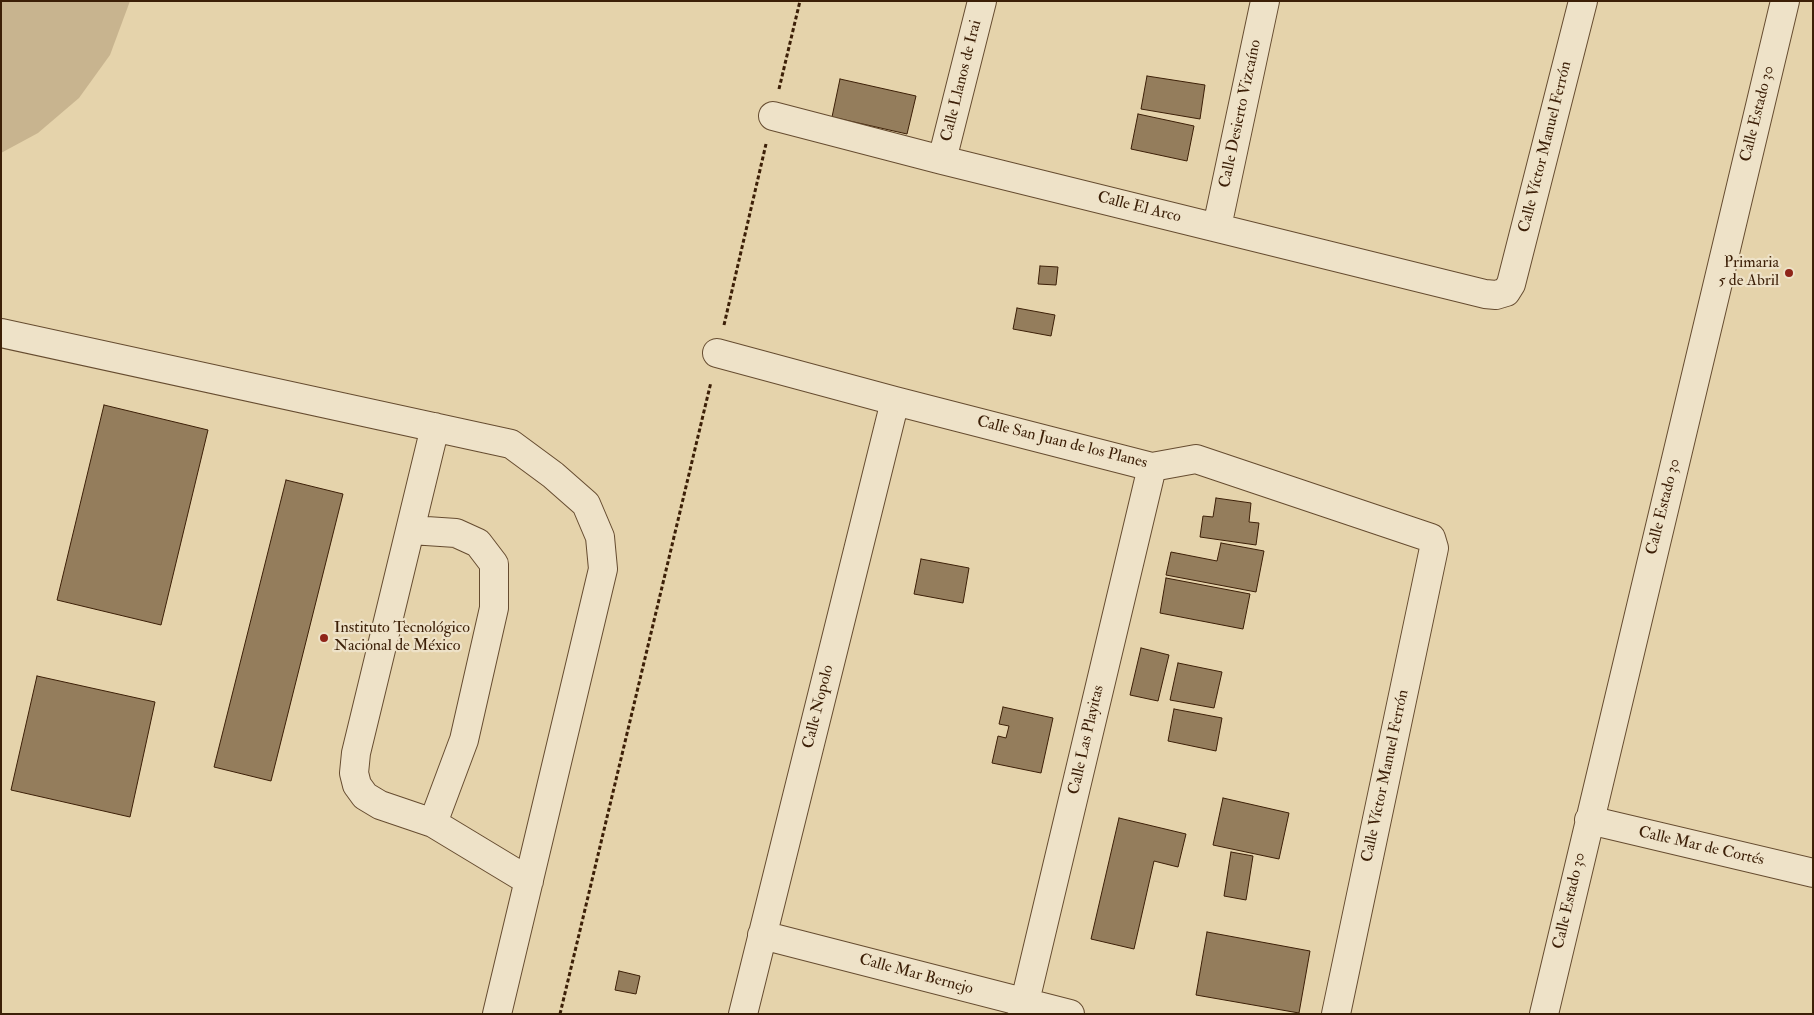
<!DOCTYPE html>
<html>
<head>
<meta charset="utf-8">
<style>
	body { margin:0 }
	#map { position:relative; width:1814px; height:1015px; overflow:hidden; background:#e5d3ab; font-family:"IM FELL Double Pica",serif }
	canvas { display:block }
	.frame { position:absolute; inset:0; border:2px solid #3c1f07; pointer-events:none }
</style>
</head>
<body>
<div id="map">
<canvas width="1814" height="1015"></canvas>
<div class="frame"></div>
</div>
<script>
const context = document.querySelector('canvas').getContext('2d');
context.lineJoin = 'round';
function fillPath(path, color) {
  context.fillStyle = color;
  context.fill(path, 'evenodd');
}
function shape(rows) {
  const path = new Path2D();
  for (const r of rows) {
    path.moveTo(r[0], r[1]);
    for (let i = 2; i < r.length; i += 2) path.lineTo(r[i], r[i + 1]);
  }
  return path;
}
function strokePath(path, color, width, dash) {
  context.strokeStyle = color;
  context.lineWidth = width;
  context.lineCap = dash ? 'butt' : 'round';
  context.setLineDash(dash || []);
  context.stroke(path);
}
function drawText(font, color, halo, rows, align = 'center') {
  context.font = font + ' "IM FELL Double Pica",serif';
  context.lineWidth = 4.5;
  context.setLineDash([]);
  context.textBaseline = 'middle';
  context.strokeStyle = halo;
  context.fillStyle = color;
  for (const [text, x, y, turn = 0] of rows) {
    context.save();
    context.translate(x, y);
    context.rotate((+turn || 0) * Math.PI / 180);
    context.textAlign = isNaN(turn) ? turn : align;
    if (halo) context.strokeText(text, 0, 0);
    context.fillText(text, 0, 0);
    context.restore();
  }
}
fillPath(shape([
	[1,1,130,1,110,55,79,98,38,133,1,153]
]), '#c8b48f');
const building = shape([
	[1147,76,1205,85,1200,119,1141,109,1147,76],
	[840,79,916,96,907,134,832,117,840,79],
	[1138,114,1194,126,1187,161,1131,149,1138,114],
	[1040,266,1058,267,1056,285,1038,284,1040,266],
	[1017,308,1055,315,1051,336,1013,329,1017,308],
	[104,405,208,430,161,625,57,600,104,405],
	[286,480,343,494,271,781,214,767,286,480],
	[1216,498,1251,503,1249,522,1259,523,1256,545,1200,537,1203,516,1213,517,1216,498],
	[1221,543,1264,551,1256,592,1166,575,1171,552,1217,561,1221,543],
	[921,559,969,568,963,603,914,594,921,559],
	[1166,578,1250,594,1243,629,1160,613,1166,578],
	[1141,648,1169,655,1158,701,1130,695,1141,648],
	[1178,663,1222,672,1214,708,1170,700,1178,663],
	[37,676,155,702,130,817,11,790,37,676],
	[1003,707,1053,718,1041,773,992,763,998,736,1006,738,1009,726,999,724,1003,707],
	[1174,709,1222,718,1216,751,1168,741,1174,709],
	[1223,798,1289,813,1279,859,1213,845,1223,798],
	[1119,818,1186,834,1178,867,1154,861,1134,949,1091,939,1119,818],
	[1231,852,1253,856,1246,900,1224,896,1231,852],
	[1207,932,1310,951,1299,1013,1196,995,1207,932],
	[619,971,640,976,636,994,615,990,619,971]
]);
fillPath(building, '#947d5c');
strokePath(building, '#3c1f07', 1);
const minor = shape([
	[773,116,942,160,1485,294,1496,295,1506,292,1511,284,1583,1],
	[942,160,982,1],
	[1217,227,1265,1],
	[1,333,511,444,553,475,586,504,600,537,603,569,497,1014],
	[717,353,895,401,1152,467,1196,459,1431,538,1434,548,1336,1014],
	[435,427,356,753,354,773,357,785,365,796,380,805,433,823,529,881],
	[411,530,456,533,478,543,494,564,494,608,464,740,433,823],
	[1589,820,1813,873],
	[762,935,1070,1014],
	[743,1014,895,401],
	[1022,1014,1152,467],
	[1544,1014,1785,1]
]);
strokePath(minor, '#664c30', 30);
strokePath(shape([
	[779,89,800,1],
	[724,325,766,144],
	[560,1014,711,382]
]), '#3c1f07', 3, [4, 2.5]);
strokePath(minor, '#eee2c8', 28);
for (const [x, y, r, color] of [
	[1789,273,5,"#8f2418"],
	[324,638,5,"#8f2418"]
]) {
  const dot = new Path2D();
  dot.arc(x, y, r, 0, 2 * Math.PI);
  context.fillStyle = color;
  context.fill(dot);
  strokePath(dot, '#eee2c8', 2);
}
drawText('16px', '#3c1f07', '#eee2c8', [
	["Calle Llanos de Irai",962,81,-76],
	["Calle Desierto Vizcaíno",1241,114,-78],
	["Calle Estado 30",1758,114,-76],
	["Calle Víctor Manuel Ferrón",1546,147,-76],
	["Calle El Arco",1139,208,14],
	["Calle San Juan de los Planes",1062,443,14],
	["Calle Estado 30",1664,507,-76],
	["Calle Nopolo",819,707,-76],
	["Calle Las Playitas",1087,740,-77],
	["Calle Víctor Manuel Ferrón",1386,776,-78],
	["Calle Mar de Cortés",1701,847,13],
	["Calle Estado 30",1570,901,-77],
	["Calle Mar Bernejo",916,975,15]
]);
drawText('16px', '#3c1f07', '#eee2c8', [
	["Primaria",1779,264],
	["5 de Abril",1779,282],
	["Instituto Tecnológico",334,629,"left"],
	["Nacional de México",334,647,"left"]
], 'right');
</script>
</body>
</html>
